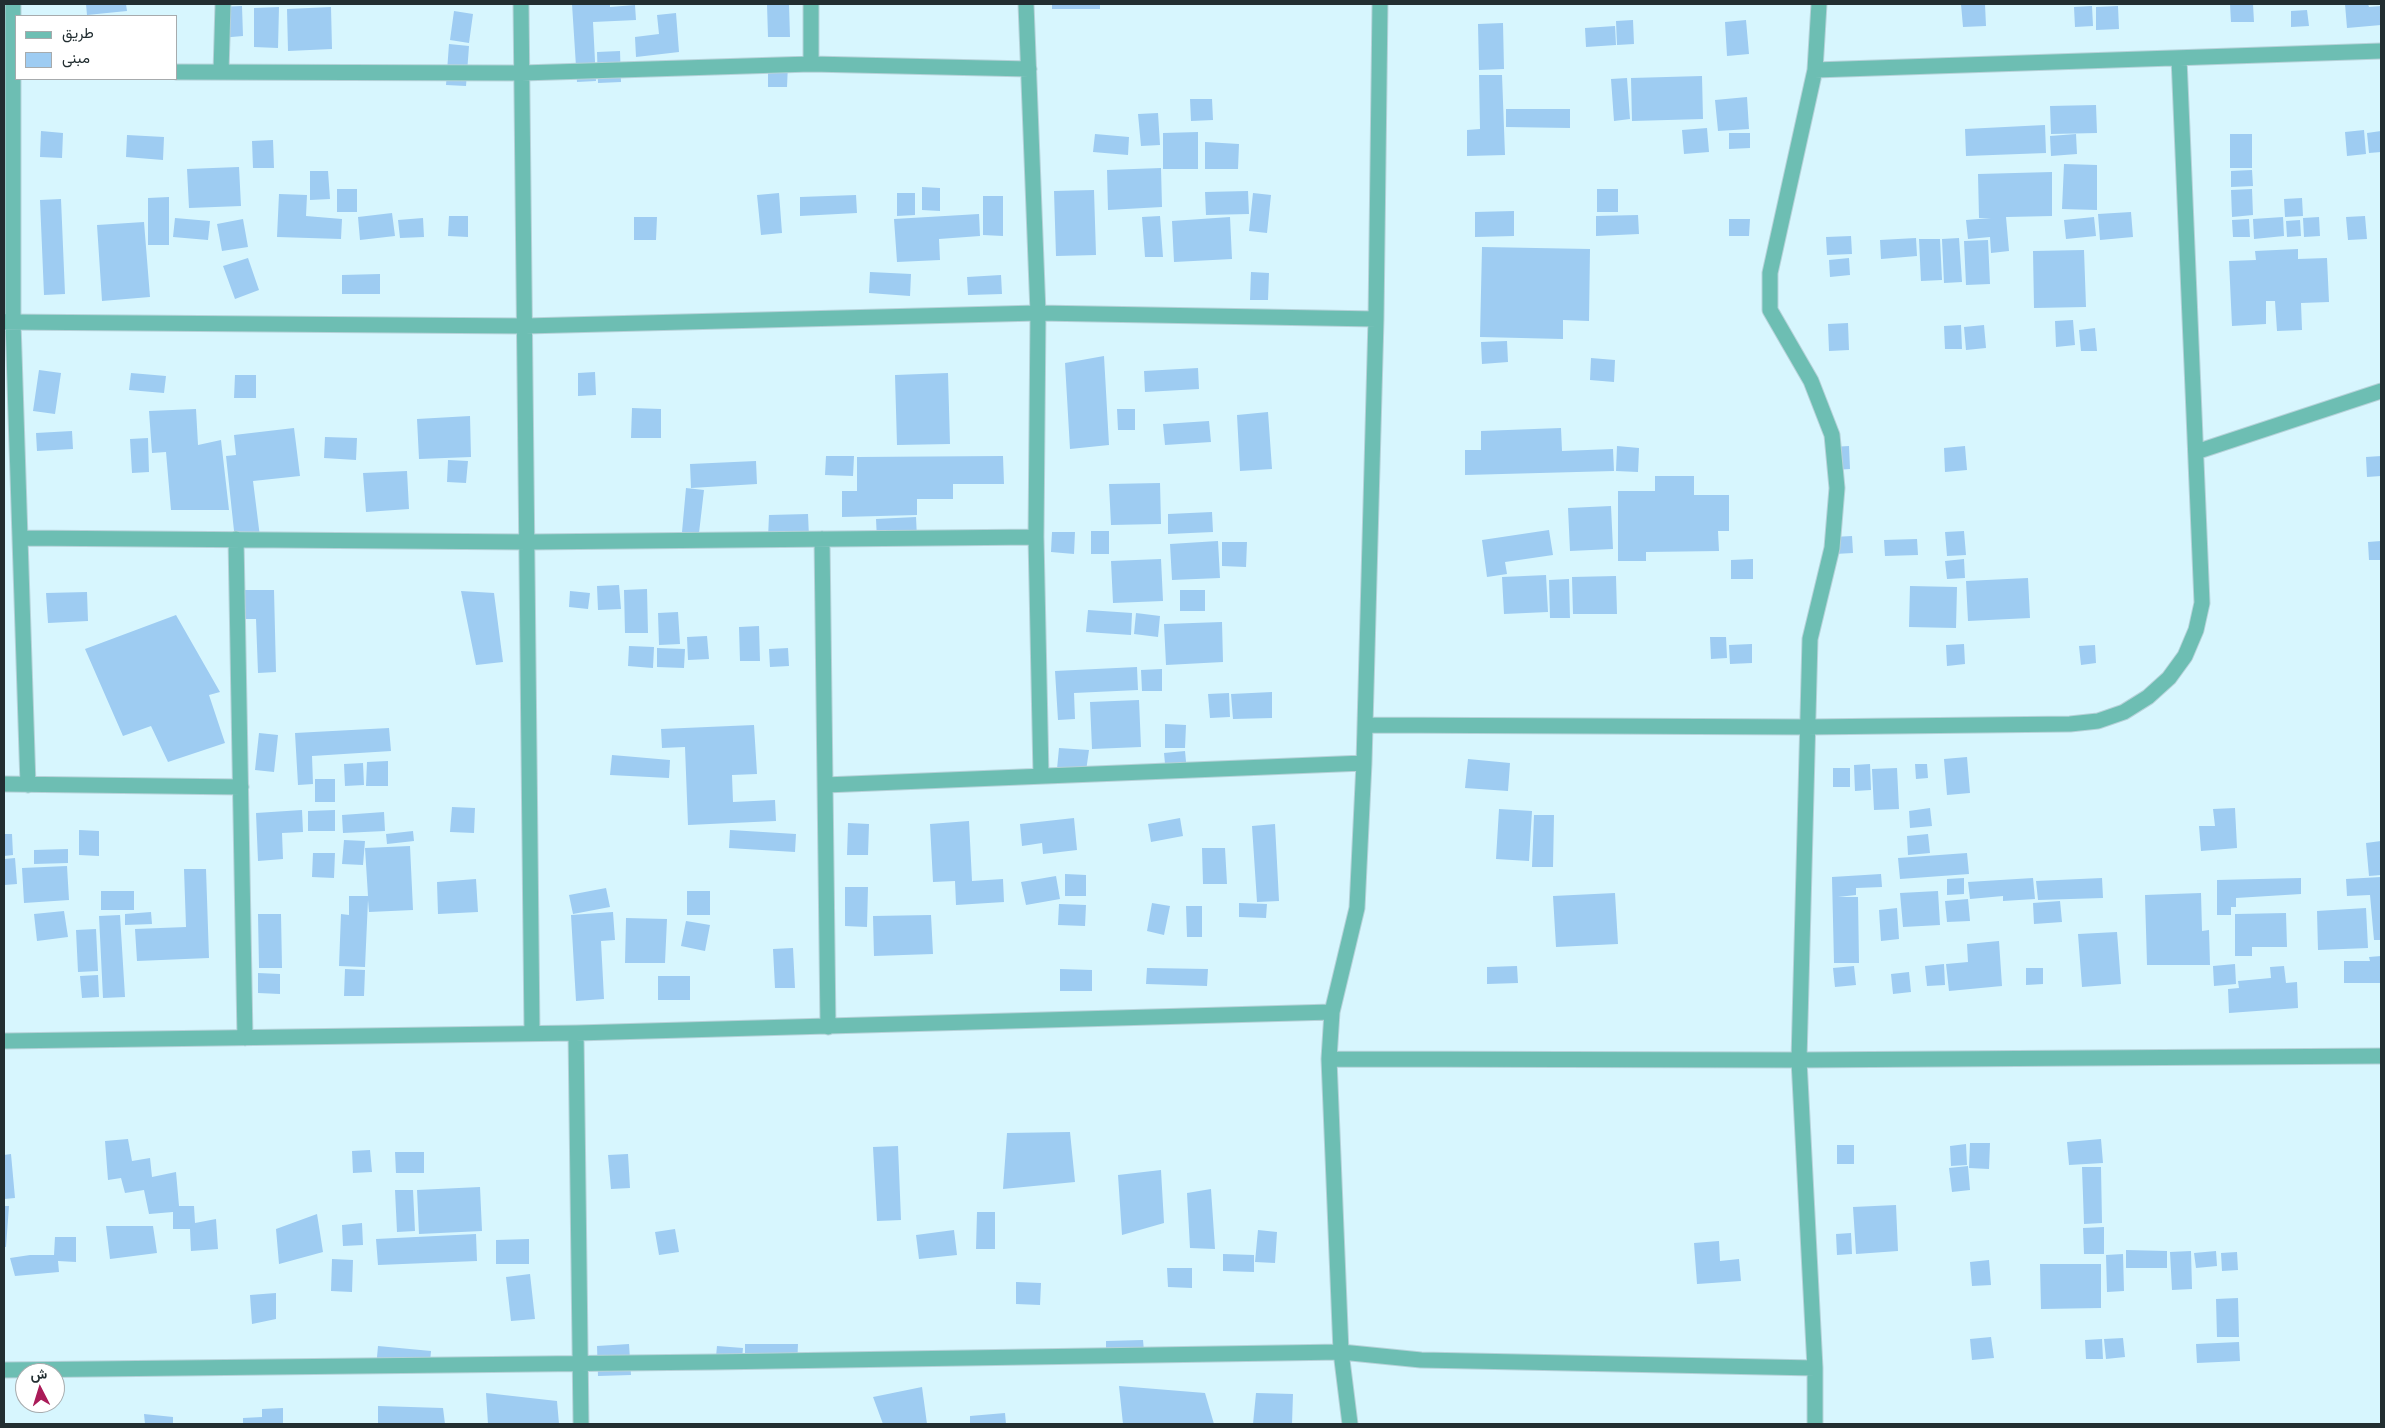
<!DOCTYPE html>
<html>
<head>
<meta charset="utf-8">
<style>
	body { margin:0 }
	#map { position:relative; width:2385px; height:1428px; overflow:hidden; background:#d7f6fe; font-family:Quicksand,Vazirmatn,sans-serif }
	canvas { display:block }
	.frame { position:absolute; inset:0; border:5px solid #222e31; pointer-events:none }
	.legend { position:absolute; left:15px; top:15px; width:162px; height:65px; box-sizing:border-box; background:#fff; border:1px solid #a7abad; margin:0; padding:6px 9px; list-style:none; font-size:15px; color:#222e31 }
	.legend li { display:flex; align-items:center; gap:10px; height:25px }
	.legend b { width:25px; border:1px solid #a7abad }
	.north { position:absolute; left:15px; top:1363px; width:50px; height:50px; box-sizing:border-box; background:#fff; border:1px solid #a7abad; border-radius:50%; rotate:355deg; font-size:14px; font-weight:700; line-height:20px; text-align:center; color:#222e31 }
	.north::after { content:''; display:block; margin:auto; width:18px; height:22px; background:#aa1b58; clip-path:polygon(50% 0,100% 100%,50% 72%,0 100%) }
</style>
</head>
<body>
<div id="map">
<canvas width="2385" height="1428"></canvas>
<div class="frame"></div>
<ul class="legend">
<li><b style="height:6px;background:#6dbeb3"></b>طريق</li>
<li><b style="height:14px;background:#9eccf2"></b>مبنى</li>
</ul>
<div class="north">ش</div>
</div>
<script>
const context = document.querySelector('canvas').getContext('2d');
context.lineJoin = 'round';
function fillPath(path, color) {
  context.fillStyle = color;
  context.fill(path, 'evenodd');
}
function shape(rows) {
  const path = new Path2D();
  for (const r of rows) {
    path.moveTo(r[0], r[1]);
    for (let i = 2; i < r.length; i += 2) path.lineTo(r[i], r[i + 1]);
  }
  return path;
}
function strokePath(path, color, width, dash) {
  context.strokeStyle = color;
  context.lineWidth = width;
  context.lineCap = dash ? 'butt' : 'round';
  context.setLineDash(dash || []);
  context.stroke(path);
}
fillPath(shape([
	[86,4,126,4,127,11,87,15],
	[572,4,610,4,610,7,635,5,636,20,593,22,596,81,577,82],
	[767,4,789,4,790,37,768,37],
	[1052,4,1100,4,1100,9,1052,9],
	[1961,4,1985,4,1986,26,1963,27],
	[2230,4,2253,4,2254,22,2231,22],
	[2345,4,2368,4,2369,7,2381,6,2381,25,2347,28],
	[242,6,243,36,220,38,219,7],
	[2092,6,2093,26,2075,27,2074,7],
	[2118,6,2119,29,2096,30,2096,7],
	[279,7,278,48,254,47,254,8],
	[331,7,332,49,288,51,287,9],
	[2307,10,2309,26,2291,27,2291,11],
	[454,11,473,14,469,43,450,40],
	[676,13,679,52,636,57,635,37,659,34,657,15],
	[1633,20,1634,44,1617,45,1616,21],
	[1746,20,1749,54,1727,56,1725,22],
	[1503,23,1504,69,1479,70,1478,24],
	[1615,26,1616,45,1586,47,1585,28],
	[449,44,469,46,466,86,446,85],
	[620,51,621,82,598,83,597,52],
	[4,58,13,58,15,85,4,85],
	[768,63,788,64,787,87,768,87],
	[1479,75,1502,75,1505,155,1467,156,1467,130,1480,129],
	[1702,76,1703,119,1632,121,1631,78],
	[1627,78,1630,119,1614,121,1611,79],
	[1747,97,1749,129,1718,131,1715,100],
	[1190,99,1212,99,1213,120,1191,121],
	[2096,105,2097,133,2051,134,2050,106],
	[1506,109,1570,109,1570,128,1506,127],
	[1158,113,1160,145,1141,146,1138,114],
	[2045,125,2046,153,1966,156,1965,129],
	[1707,128,1709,152,1684,154,1682,130],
	[2364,130,2366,154,2347,156,2345,132],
	[41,131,63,133,62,158,40,157],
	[2381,131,2381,152,2369,153,2367,133],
	[1198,132,1198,169,1163,169,1163,133],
	[1729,133,1750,133,1750,148,1729,149],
	[1095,134,1129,137,1128,155,1093,152],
	[2076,134,2077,154,2051,156,2050,136],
	[2230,134,2252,134,2252,168,2230,168],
	[127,135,164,137,163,160,126,157],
	[273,140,274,168,253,168,252,141],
	[1205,142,1239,144,1238,169,1205,169],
	[2064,164,2097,165,2097,210,2062,209],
	[239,167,241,206,189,208,187,169],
	[1161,168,1162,207,1108,210,1107,170],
	[2252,170,2253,186,2231,187,2231,171],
	[310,171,328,171,330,199,310,200],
	[2052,172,2052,216,2006,217,2009,251,1991,253,1990,237,1968,239,1966,220,1991,218,1979,218,1978,174],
	[922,187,940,188,940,211,922,210],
	[337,189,357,189,357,212,337,212],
	[1597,189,1618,189,1618,212,1597,212],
	[2252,189,2253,215,2232,217,2231,190],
	[1094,190,1096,255,1056,256,1054,191],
	[1248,191,1249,214,1206,215,1205,192],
	[779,193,782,233,761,235,757,195],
	[897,193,915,193,915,215,897,216],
	[1253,193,1271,195,1267,233,1249,231],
	[279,194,307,195,306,216,342,219,341,239,277,237],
	[856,195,857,213,800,216,800,197],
	[983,196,1003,196,1003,236,983,235],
	[169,197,169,245,148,245,148,198],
	[2302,198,2303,216,2285,217,2284,199],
	[61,199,65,294,44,295,40,200],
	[1514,211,1514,236,1475,237,1475,212],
	[2131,212,2133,237,2100,240,2098,214],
	[392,213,395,236,360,240,358,217],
	[979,214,980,236,939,239,940,260,897,262,894,219],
	[1638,215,1639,234,1596,236,1596,216],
	[449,216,468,216,468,237,448,236],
	[1160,216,1163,257,1145,257,1142,217],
	[2365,216,2367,239,2348,240,2346,217],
	[634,217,657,217,656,240,634,240],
	[1230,217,1232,259,1174,262,1172,221],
	[2094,217,2096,236,2066,239,2064,220],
	[2283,217,2284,236,2254,239,2253,219],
	[2319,217,2320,236,2304,237,2303,218],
	[175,218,210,221,208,240,173,237],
	[423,218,424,237,400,238,398,220],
	[243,219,248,247,222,251,217,224],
	[1729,219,1750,219,1749,236,1729,236],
	[2249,219,2250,237,2233,237,2232,220],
	[2300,220,2301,236,2287,237,2286,221],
	[144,222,150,297,102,301,97,225],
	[1851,236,1852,254,1827,255,1826,237],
	[1916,238,1917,256,1881,259,1880,240],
	[1959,238,1962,282,1944,283,1942,239],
	[1919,239,1940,239,1942,280,1921,281],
	[1988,240,1990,284,1966,285,1964,241],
	[1482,247,1590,249,1589,321,1563,320,1563,339,1480,337],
	[2298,249,2298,259,2327,258,2329,302,2301,303,2302,330,2277,331,2275,301,2266,301,2266,324,2232,326,2229,261,2256,260,2255,251],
	[2084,250,2086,307,2034,308,2033,251],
	[248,258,259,290,235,299,223,266],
	[1849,258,1850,275,1830,277,1829,260],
	[870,272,911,274,910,296,869,293],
	[1251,272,1269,273,1268,300,1250,300],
	[380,274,380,294,342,294,342,275],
	[1001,275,1002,294,968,295,967,277],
	[2073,320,2075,345,2056,347,2055,321],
	[1848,323,1849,350,1829,351,1828,324],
	[1961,325,1962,349,1945,349,1944,326],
	[1984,325,1986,348,1966,350,1964,327],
	[2095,328,2097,351,2081,351,2079,330],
	[1507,341,1508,362,1482,364,1481,342],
	[1104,356,1109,445,1070,449,1065,363],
	[1591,358,1615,360,1614,382,1590,380],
	[1198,368,1199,389,1145,392,1144,371],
	[39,370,61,373,55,414,33,411],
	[595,372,596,395,578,396,578,373],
	[131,373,166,376,164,393,129,390],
	[948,373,950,444,897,445,895,375],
	[235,375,256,375,256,398,234,398],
	[632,408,661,409,661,438,631,438],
	[196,409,198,445,221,440,229,510,171,510,166,452,152,453,149,411],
	[1117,409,1135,409,1135,430,1118,430],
	[1268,412,1272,469,1240,471,1237,415],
	[470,416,471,457,419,459,417,419],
	[1209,421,1211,442,1165,445,1163,424],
	[294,428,300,476,253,481,260,537,235,540,226,456,236,455,234,435],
	[1561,428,1562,451,1613,449,1614,471,1465,475,1465,450,1481,450,1481,431],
	[72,431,73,449,37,451,36,433],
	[325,437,357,438,356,460,324,458],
	[148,438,149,472,132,473,130,439],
	[1617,446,1639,448,1638,472,1616,471],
	[1849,446,1850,469,1833,470,1832,447],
	[1965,446,1967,470,1945,472,1944,448],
	[826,456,854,456,853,476,825,475],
	[1003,456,1004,484,953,484,953,499,917,499,917,515,842,517,842,491,857,491,857,457],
	[2381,456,2381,476,2367,477,2366,457],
	[448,460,468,461,466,483,447,482],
	[756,461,757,484,691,488,690,464],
	[407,471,409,509,366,512,363,473],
	[1655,476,1694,476,1694,495,1729,495,1729,531,1718,531,1719,551,1646,552,1646,561,1618,561,1618,491,1655,491],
	[1160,483,1161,524,1111,525,1109,484],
	[686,488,704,490,699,533,682,532],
	[1611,506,1613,549,1570,551,1568,508],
	[1212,512,1213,532,1168,534,1168,514],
	[808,514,809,537,768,538,769,515],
	[916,517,917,538,877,540,876,519],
	[1549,530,1553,555,1505,562,1507,574,1487,577,1482,540],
	[1091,531,1109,531,1109,554,1091,554],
	[1964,531,1966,555,1947,556,1945,532],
	[1052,532,1075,532,1074,554,1051,552],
	[1852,536,1853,553,1835,554,1833,537],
	[1917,539,1918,555,1885,556,1884,540],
	[1218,541,1220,578,1172,580,1170,544],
	[2381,541,2381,560,2369,560,2368,542],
	[1222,542,1247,542,1246,567,1222,566],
	[1161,559,1163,601,1113,603,1111,561],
	[1753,559,1753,579,1731,579,1731,560],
	[1964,559,1965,578,1947,579,1945,561],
	[1546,575,1548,612,1504,614,1502,577],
	[1616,576,1617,614,1573,614,1572,577],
	[2028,578,2030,618,1968,621,1966,581],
	[1569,579,1570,618,1550,618,1549,580],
	[619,585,621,609,598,610,597,586],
	[1910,586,1957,587,1956,628,1909,627],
	[647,589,648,633,625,633,624,590],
	[243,590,274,590,276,672,258,673,256,619,244,619],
	[1180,590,1205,590,1205,611,1180,611],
	[461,591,494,593,503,662,476,665],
	[570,591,590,593,588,609,569,607],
	[87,592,88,621,48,623,46,593],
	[1088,610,1132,613,1131,635,1086,632],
	[678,612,680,644,659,645,658,613],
	[1136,613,1160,616,1158,637,1134,634],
	[176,615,220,692,209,695,225,743,168,762,151,726,123,736,85,649],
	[1222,622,1223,662,1166,665,1164,624],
	[759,626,760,661,740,661,739,627],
	[707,636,709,659,688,660,687,637],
	[1710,637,1726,637,1727,658,1711,659],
	[1752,644,1752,663,1730,664,1729,645],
	[1964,644,1965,664,1947,666,1946,645],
	[2095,645,2096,663,2081,665,2079,646],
	[629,646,654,647,653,668,628,666],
	[657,648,685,649,684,668,657,667],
	[788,648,789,666,770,667,769,649],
	[1137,667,1138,690,1074,693,1075,719,1058,720,1055,671],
	[1162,669,1162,691,1142,691,1141,670],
	[1272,692,1272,718,1233,719,1231,694],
	[1229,693,1230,717,1210,718,1208,694],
	[1139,700,1141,747,1092,749,1090,702],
	[1165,724,1186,725,1185,748,1165,748],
	[754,725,757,774,732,775,733,802,775,800,776,821,688,825,685,747,662,748,661,729],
	[389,728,391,751,312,756,313,784,298,785,295,733],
	[259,733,278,735,274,772,255,770],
	[1059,748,1089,750,1086,771,1057,769],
	[1185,751,1187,772,1166,774,1164,753],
	[612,755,670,760,669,778,610,775],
	[1967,757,1970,793,1947,795,1944,759],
	[1468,759,1510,763,1508,791,1465,788],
	[388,761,388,786,366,786,367,762],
	[363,763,364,785,345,786,344,764],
	[1870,764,1871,790,1855,791,1854,765],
	[1915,764,1927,764,1928,778,1916,779],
	[1833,768,1850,768,1850,787,1833,787],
	[1897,768,1899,809,1874,810,1872,769],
	[315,779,335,779,335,802,315,802],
	[452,807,475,808,474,833,450,832],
	[1930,808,1932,826,1910,828,1909,811],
	[2235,808,2237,848,2201,851,2199,826,2215,826,2213,809],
	[1499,809,1532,811,1529,861,1496,859],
	[302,810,303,832,282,833,283,859,258,861,256,813],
	[335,810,335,831,308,831,308,811],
	[384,812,385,831,343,833,342,815],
	[1534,815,1554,815,1553,867,1532,867],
	[1074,818,1077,850,1043,854,1042,843,1022,846,1020,824],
	[1180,818,1183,836,1151,842,1148,824],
	[969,821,972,881,1003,879,1004,902,956,905,955,881,933,882,930,824],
	[848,823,869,824,868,855,847,855],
	[1275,824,1279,901,1257,902,1252,826],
	[79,830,99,831,99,856,79,855],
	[730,830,796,834,795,852,729,848],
	[413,831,414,841,387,844,386,834],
	[4,834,12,834,13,855,4,856],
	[1928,834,1930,853,1908,855,1907,836],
	[344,840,365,841,363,865,342,864],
	[2381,841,2381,875,2369,876,2366,843],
	[410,846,413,910,369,912,368,900,365,967,339,966,341,914,349,915,349,896,368,896,365,848],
	[1202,848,1225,848,1227,884,1203,884],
	[68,849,68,863,34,864,34,850],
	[313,853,335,853,334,878,312,877],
	[1967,853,1969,874,1900,879,1898,858],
	[15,858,17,884,4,885,4,859],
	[67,866,69,900,24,903,22,868],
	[184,869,206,869,209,958,137,961,135,929,186,927],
	[1065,874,1086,875,1086,896,1065,896],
	[1881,874,1882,887,1856,888,1856,895,1838,897,1858,897,1859,963,1834,963,1832,877],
	[1056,876,1060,899,1026,905,1021,882],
	[2381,877,2381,940,2374,940,2370,895,2347,896,2346,879],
	[1964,878,1964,894,1947,895,1947,879],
	[2033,878,2035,899,2003,901,2003,896,1970,899,1968,882],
	[2102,878,2103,898,2038,900,2036,881],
	[2301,878,2301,894,2236,898,2236,907,2231,907,2231,915,2217,915,2217,880],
	[476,879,478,912,438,914,437,882],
	[845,887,868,887,867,927,845,926],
	[606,888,610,907,573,914,569,895],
	[101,891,134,891,134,910,101,910],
	[687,891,710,891,710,915,687,915],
	[1938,891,1940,925,1903,927,1900,893],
	[1615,893,1618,944,1556,947,1553,896],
	[2201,893,2202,931,2209,930,2210,965,2147,965,2145,895],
	[1968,899,1970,921,1947,922,1945,901],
	[2060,901,2062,922,2034,924,2033,903],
	[1152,903,1170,906,1164,935,1147,931],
	[1239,903,1267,904,1266,918,1239,917],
	[1059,904,1086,905,1085,926,1058,925],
	[1186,906,1202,906,1202,937,1187,937],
	[1897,908,1899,939,1881,941,1879,910],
	[2366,908,2368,948,2318,950,2317,911],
	[64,911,68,937,37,941,34,914],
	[151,912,152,924,125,925,125,914],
	[613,912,615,940,601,941,604,999,576,1001,571,915],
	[2286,913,2287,947,2252,947,2252,956,2235,956,2235,914],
	[258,914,281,914,282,968,259,968],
	[120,915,125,997,103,998,99,916],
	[931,915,933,954,874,956,873,916],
	[626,918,667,919,665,963,625,963],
	[686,921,710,925,705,951,681,946],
	[96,929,98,971,78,972,76,930],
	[2117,932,2121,984,2082,987,2078,934],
	[1999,941,2002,986,1949,991,1946,964,1968,962,1967,944],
	[793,948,795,988,775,988,773,949],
	[2381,956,2381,983,2344,983,2344,961,2370,961,2369,957],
	[1944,964,1945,985,1927,986,1925,966],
	[2235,964,2236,984,2214,986,2213,966],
	[1517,966,1518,983,1487,984,1487,967],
	[1854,966,1856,985,1835,987,1833,968],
	[2284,966,2286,983,2297,982,2298,1008,2229,1013,2228,989,2239,988,2238,981,2271,978,2270,967],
	[1147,968,1208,969,1207,986,1146,984],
	[2026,968,2043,968,2043,984,2026,985],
	[345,969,365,970,364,996,344,996],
	[1060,969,1092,970,1092,991,1060,991],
	[1909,972,1911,992,1893,994,1891,974],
	[258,973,280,974,280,994,258,993],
	[98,975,99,997,82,998,80,976],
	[658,976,690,976,690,1000,658,1000],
	[1070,1132,1075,1182,1003,1189,1007,1133],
	[128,1139,132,1161,150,1158,152,1177,176,1172,179,1206,194,1206,195,1223,216,1219,218,1249,191,1251,190,1229,173,1229,173,1212,149,1214,144,1190,125,1193,121,1178,108,1180,105,1141],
	[2101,1139,2103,1163,2069,1165,2067,1142],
	[1970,1143,1990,1143,1989,1169,1969,1168],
	[1966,1144,1967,1165,1951,1166,1950,1146],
	[1837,1145,1854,1145,1854,1164,1837,1164],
	[898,1146,901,1220,877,1221,873,1147],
	[370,1150,372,1172,353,1173,352,1151],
	[395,1152,424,1152,424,1173,396,1173],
	[11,1154,15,1198,4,1199,4,1155],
	[628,1154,630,1188,611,1189,608,1155],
	[1968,1166,1970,1190,1952,1192,1949,1168],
	[2082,1167,2101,1167,2102,1223,2084,1224],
	[1161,1170,1164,1223,1122,1235,1118,1175],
	[480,1187,482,1231,419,1234,417,1190],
	[1211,1189,1215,1249,1190,1248,1187,1193],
	[395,1190,413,1190,415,1231,397,1232],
	[1896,1205,1898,1251,1856,1254,1853,1207],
	[4,1206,9,1206,6,1247,4,1247],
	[977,1212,995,1212,995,1249,976,1249],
	[317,1214,323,1252,279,1264,276,1229],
	[362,1223,363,1245,343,1246,342,1225],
	[106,1226,153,1226,157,1253,110,1259],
	[2104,1227,2104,1254,2084,1254,2083,1228],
	[675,1229,679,1252,659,1255,655,1232],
	[954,1230,957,1255,919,1259,916,1235],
	[1258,1230,1277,1232,1275,1263,1255,1262],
	[1851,1233,1852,1254,1837,1255,1836,1234],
	[476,1234,477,1261,378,1265,376,1239],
	[55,1237,76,1237,76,1262,58,1261,59,1272,15,1276,10,1258,30,1255,54,1255],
	[529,1239,529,1264,496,1264,496,1240],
	[1719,1241,1720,1261,1739,1259,1741,1281,1697,1284,1694,1243],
	[2126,1250,2167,1251,2167,1268,2126,1268],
	[2191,1251,2192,1289,2172,1290,2170,1252],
	[2216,1251,2217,1266,2196,1268,2194,1253],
	[2237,1252,2238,1270,2222,1271,2221,1253],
	[1223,1254,1254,1255,1254,1272,1223,1271],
	[2123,1254,2124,1291,2107,1292,2106,1255],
	[332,1259,353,1260,352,1292,331,1291],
	[1989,1260,1991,1285,1972,1286,1970,1262],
	[2040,1264,2101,1264,2101,1308,2041,1309],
	[1167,1268,1192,1268,1192,1288,1168,1287],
	[530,1274,535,1319,511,1321,506,1277],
	[1016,1282,1041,1283,1040,1305,1016,1304],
	[276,1293,276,1319,252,1324,250,1295],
	[2238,1298,2239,1337,2217,1337,2216,1299],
	[1991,1337,1994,1358,1972,1360,1970,1339],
	[2123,1338,2125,1357,2106,1359,2104,1339],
	[2102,1339,2103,1359,2086,1359,2085,1340],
	[1143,1340,1145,1362,1106,1363,1106,1341],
	[2239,1342,2240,1361,2197,1363,2196,1344],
	[629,1344,631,1375,598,1376,597,1346],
	[745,1344,798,1344,797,1367,745,1367],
	[378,1346,431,1351,429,1373,376,1368],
	[717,1346,743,1348,741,1369,715,1367],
	[1119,1386,1205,1393,1214,1424,1123,1424],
	[922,1387,927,1424,883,1424,873,1397],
	[486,1393,557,1401,559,1424,488,1424],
	[1256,1393,1293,1394,1292,1424,1253,1424],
	[378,1406,443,1408,445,1424,378,1424],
	[283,1408,283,1424,243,1424,243,1418,262,1417,262,1409],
	[1005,1413,1006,1424,970,1424,970,1416],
	[144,1414,173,1417,173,1424,145,1424]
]), '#9eccf2');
const minor = shape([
	[13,4,13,322,28,785],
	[521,4,532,1033],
	[811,4,811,64],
	[1026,4,1038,313,1036,537,1041,776],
	[1815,70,2381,51],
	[176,72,522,73,811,64,1029,69],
	[221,72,223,4],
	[4,322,525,326,1038,313,1376,319],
	[2196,452,2381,391],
	[20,538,528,542,1036,537],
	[236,539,245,1038],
	[822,539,828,1027],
	[1366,725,1807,727,2070,724,2098,721,2124,712,2148,697,2169,678,2185,656,2196,630,2202,603,2179,58],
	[4,784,241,787],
	[825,785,1364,763],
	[576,1033,581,1424],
	[4,1041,576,1033,1332,1012],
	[1329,1059,1799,1060,2381,1056],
	[4,1370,713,1362,1341,1352,1421,1360,1815,1368],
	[1350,1424,1341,1352,1329,1059,1332,1012,1357,908,1364,763,1376,319,1380,4],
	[1815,1424,1815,1368,1799,1060,1810,639,1832,548,1837,488,1832,435,1811,381,1770,310,1770,273,1815,70,1819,4]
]);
strokePath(minor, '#b6d2d9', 17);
strokePath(minor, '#6dbeb3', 15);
</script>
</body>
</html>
